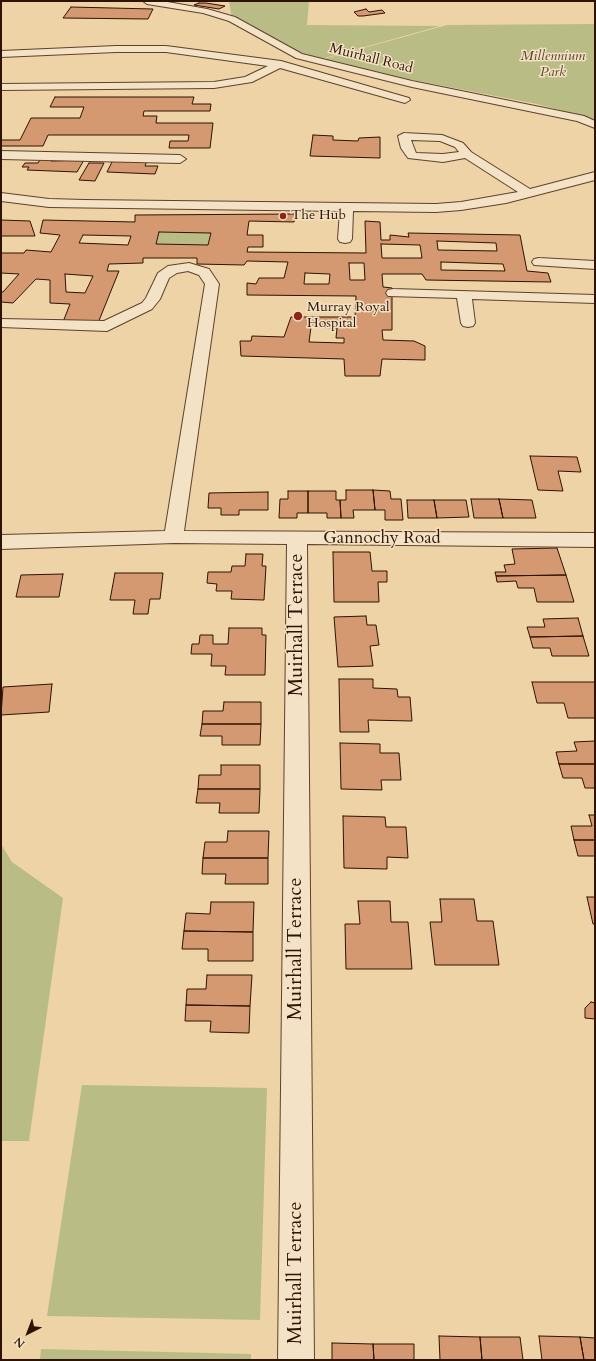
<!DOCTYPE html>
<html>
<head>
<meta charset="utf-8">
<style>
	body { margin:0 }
	#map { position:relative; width:596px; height:1361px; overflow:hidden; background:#edd3a6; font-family:Cardo,serif }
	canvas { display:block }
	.frame { position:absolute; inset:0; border:2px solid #2e1203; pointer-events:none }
	.north { position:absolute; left:8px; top:1313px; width:40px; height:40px; -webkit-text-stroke:3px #f3e2c5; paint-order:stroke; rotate:222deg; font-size:11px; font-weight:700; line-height:16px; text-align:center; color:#2e1203 }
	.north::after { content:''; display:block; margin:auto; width:14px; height:18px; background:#2e1203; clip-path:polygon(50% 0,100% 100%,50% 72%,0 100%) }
</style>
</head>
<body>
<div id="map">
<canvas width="596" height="1361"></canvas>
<div class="frame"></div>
<div class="north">N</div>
</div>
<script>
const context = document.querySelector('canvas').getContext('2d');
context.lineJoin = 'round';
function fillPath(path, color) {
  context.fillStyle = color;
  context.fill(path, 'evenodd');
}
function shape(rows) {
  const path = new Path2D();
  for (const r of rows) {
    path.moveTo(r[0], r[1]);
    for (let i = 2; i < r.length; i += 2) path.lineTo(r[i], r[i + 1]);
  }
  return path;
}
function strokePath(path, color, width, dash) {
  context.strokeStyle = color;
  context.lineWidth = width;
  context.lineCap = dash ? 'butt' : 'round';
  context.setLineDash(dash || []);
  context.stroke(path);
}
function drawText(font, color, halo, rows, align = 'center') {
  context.font = font + ' Cardo,serif';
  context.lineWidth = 3;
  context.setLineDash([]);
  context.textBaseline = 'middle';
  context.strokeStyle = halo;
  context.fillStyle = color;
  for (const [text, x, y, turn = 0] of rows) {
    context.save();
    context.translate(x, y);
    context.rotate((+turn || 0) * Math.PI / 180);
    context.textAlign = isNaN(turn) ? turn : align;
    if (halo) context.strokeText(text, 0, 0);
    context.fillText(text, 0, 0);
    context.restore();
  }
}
fillPath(shape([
	[229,1,309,1,307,25,440,26,318,60,299,56,232,19],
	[595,24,595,120,537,104,392,76,324,59,447,25],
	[159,232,211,233,208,245,156,244],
	[1,844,12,862,63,898,29,1141,1,1141],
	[82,1085,267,1088,260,1320,47,1316],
	[41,1349,251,1354,251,1360,40,1360]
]), '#babc85');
const building = shape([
	[199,3,206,3,225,6,219,9,194,5,199,3],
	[71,7,153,9,148,19,63,18,71,7],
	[366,9,369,12,382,10,385,13,363,16,358,16,354,12,366,9],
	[55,97,194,97,192,104,211,104,210,111,144,111,143,116,157,116,156,123,213,123,210,148,169,148,170,141,188,141,189,135,48,135,43,146,1,146,1,140,20,140,31,118,80,118,84,107,50,107,55,97],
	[313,135,333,136,333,140,358,141,359,138,380,137,380,158,310,156,313,135],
	[41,158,52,159,51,161,84,160,77,172,27,170,29,167,22,167,25,163,38,163,41,158],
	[113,160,137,162,138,161,147,161,145,166,158,166,155,174,107,172,113,160],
	[89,163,104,163,95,181,79,180,89,163],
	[296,214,294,222,249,221,247,235,263,235,263,247,248,247,247,252,366,253,365,221,380,222,381,240,390,240,390,235,409,237,408,233,520,235,527,271,548,273,551,282,426,280,422,274,382,274,383,287,392,288,392,330,382,330,383,340,414,341,425,346,425,360,382,359,380,376,345,376,344,359,241,356,240,341,251,341,252,336,284,337,291,317,355,317,356,296,247,295,247,283,256,284,259,278,284,278,288,262,247,261,244,265,197,264,197,258,143,258,143,263,109,264,107,271,119,271,98,323,63,322,70,304,50,303,50,280,36,279,13,303,1,302,1,292,3,292,19,274,1,273,1,253,24,253,26,250,51,252,60,235,40,233,43,220,135,222,135,215,296,214],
	[159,232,211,233,208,245,156,244,159,232],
	[83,235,131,236,128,245,79,243,83,235],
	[437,241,496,243,497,251,438,250,437,241],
	[381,244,420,245,422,258,382,258,381,244],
	[441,262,503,264,505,271,441,270,441,262],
	[349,263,364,263,365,280,350,280,349,263],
	[305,273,330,274,329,284,304,284,305,273],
	[65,274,93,276,85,293,66,292,65,274],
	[311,327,337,328,336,338,344,338,344,343,309,342,311,327],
	[1,220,30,221,35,236,1,236,1,220],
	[530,456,577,457,581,472,558,471,563,491,538,490,530,456],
	[346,490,373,490,375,510,353,510,354,518,341,518,340,500,346,500,346,490],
	[373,490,390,491,391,499,401,499,403,520,385,520,385,510,375,510,373,490],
	[288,491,308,491,308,513,297,513,297,518,279,518,280,499,288,499,288,491],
	[308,491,336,491,336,500,340,500,341,518,327,518,327,513,308,513,308,491],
	[268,492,268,510,239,510,239,515,221,515,221,508,208,508,209,493,268,492],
	[471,499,499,499,503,518,474,518,471,499],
	[499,499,532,500,536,518,503,518,499,499],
	[407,500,434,500,437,518,408,518,407,500],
	[434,500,466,500,469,517,437,518,434,500],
	[557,548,566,575,496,576,495,572,506,572,504,565,515,564,512,549,557,548],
	[333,552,370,552,372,571,387,571,387,582,378,582,379,602,334,602,333,552],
	[246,554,263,554,262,566,266,566,264,600,231,599,232,591,216,591,217,584,207,583,208,572,231,572,232,566,245,566,246,554],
	[115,573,163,573,160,599,150,599,148,614,133,614,135,600,110,600,115,573],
	[63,574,59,597,16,597,21,575,63,574],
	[566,575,574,602,537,602,534,588,518,588,516,581,497,582,496,576,566,575],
	[366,616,367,625,376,625,379,645,370,646,373,666,338,667,334,617,366,616],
	[578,618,583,636,530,637,527,627,545,627,543,619,578,618],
	[229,628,262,628,262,635,266,635,265,675,225,675,226,666,211,666,212,654,191,654,192,644,199,644,200,635,213,635,213,644,228,644,229,628],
	[583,636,589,656,552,656,550,648,533,648,530,637,583,636],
	[339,679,373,679,373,688,397,689,398,697,410,697,412,721,368,720,369,732,340,732,339,679],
	[532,682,595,682,595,718,568,718,564,703,537,703,532,682],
	[52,684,49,712,1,715,3,687,52,684],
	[224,702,261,702,261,724,202,724,203,711,223,711,224,702],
	[202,724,261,724,260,745,222,745,222,736,200,736,202,724],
	[595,741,595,764,559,764,556,752,577,751,574,742,595,741],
	[340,743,380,744,380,753,399,753,401,780,381,780,382,790,341,789,340,743],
	[559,764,595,764,595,788,585,788,582,778,563,778,559,764],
	[221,765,260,765,260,789,198,789,199,775,221,775,221,765],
	[198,789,260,789,259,813,219,813,220,803,196,803,198,789],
	[589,815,595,815,595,840,574,840,571,826,592,826,589,815],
	[343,816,385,817,386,827,406,827,408,858,387,857,387,869,344,868,343,816],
	[228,831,269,831,268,858,203,858,205,842,227,842,228,831],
	[574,840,595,840,595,856,578,856,574,840],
	[203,858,268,858,268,884,225,884,226,874,202,874,203,858],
	[587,897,595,897,595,924,593,924,587,897],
	[440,899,474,899,477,921,493,921,499,965,435,965,430,922,442,922,440,899],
	[358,901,390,901,391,922,408,922,412,969,346,969,345,924,360,924,358,901],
	[211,902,254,902,253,932,184,931,186,913,210,914,211,902],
	[184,931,253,932,253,961,208,961,208,949,182,949,184,931],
	[207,975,252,975,250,1006,186,1005,187,989,206,989,207,975],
	[591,1002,595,1003,595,1019,585,1018,585,1008,591,1002],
	[186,1005,250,1006,249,1033,210,1032,211,1021,185,1021,186,1005],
	[439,1336,480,1337,482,1360,440,1360,439,1336],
	[539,1336,580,1337,584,1360,542,1360,539,1336],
	[480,1337,520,1337,523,1360,482,1360,480,1337],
	[580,1337,595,1338,595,1360,584,1360,580,1337],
	[332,1343,373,1344,374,1360,332,1360,332,1343],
	[373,1344,414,1344,414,1360,374,1360,373,1344]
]);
fillPath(building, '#d59971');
strokePath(building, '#2e1203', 1);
const minor = shape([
	[143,1,162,1,207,9,235,17,302,54,412,81,584,116,595,121,595,128,577,121,412,87,296,58,229,21,203,13,147,4,143,1],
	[116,46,166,46,281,61,409,98,410,100,405,103,280,68,252,82,214,88,1,90,1,84,214,82,245,77,268,66,166,52,116,52,1,57,1,51,116,46],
	[404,133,442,135,463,143,471,152,530,189,595,172,595,180,506,203,461,210,436,212,353,211,352,239,350,242,345,243,340,242,338,239,340,211,49,207,1,201,1,193,49,199,84,200,436,204,461,202,518,192,465,158,443,162,408,158,401,148,398,136,404,133],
	[411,140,440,141,455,147,459,152,443,154,416,153,411,140],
	[1,151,180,155,186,159,180,163,1,159,1,151],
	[539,258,595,261,595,269,534,265,532,262,534,259,539,258],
	[189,263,209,269,219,284,184,531,595,533,595,547,307,544,314,1360,278,1360,287,544,174,543,1,549,1,535,165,531,205,284,199,275,188,271,177,273,169,278,160,299,152,309,107,331,1,327,1,319,104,321,142,303,146,298,158,273,168,266,189,263],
	[393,289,595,295,595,303,472,299,475,323,473,326,468,327,463,326,461,323,457,298,388,296,386,293,388,290,393,289]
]);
strokePath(minor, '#5e422c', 2);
fillPath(minor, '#f3e2c5');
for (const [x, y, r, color] of [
	[283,216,4,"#8f2418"],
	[298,316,5,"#8f2418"]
]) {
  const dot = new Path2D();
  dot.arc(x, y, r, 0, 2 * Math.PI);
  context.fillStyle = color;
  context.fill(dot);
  strokePath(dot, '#f3e2c5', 1.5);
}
drawText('italic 14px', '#58452a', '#f3e2c5', [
	["Millennium",553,57],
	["Park",553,73]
]);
drawText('14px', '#2e1203', '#f3e2c5', [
	["Muirhall Road",371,59,14]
]);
drawText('14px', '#2e1203', '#f3e2c5', [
	["The Hub",291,216],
	["Murray Royal",307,308],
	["Hospital",307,324]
], 'left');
drawText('17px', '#2e1203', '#f3e2c5', [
	["Gannochy Road",382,539]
]);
drawText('20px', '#2e1203', '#f3e2c5', [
	["Muirhall Terrace",297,625,-90],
	["Muirhall Terrace",296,949,-90],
	["Muirhall Terrace",296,1273,-90]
]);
</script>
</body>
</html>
